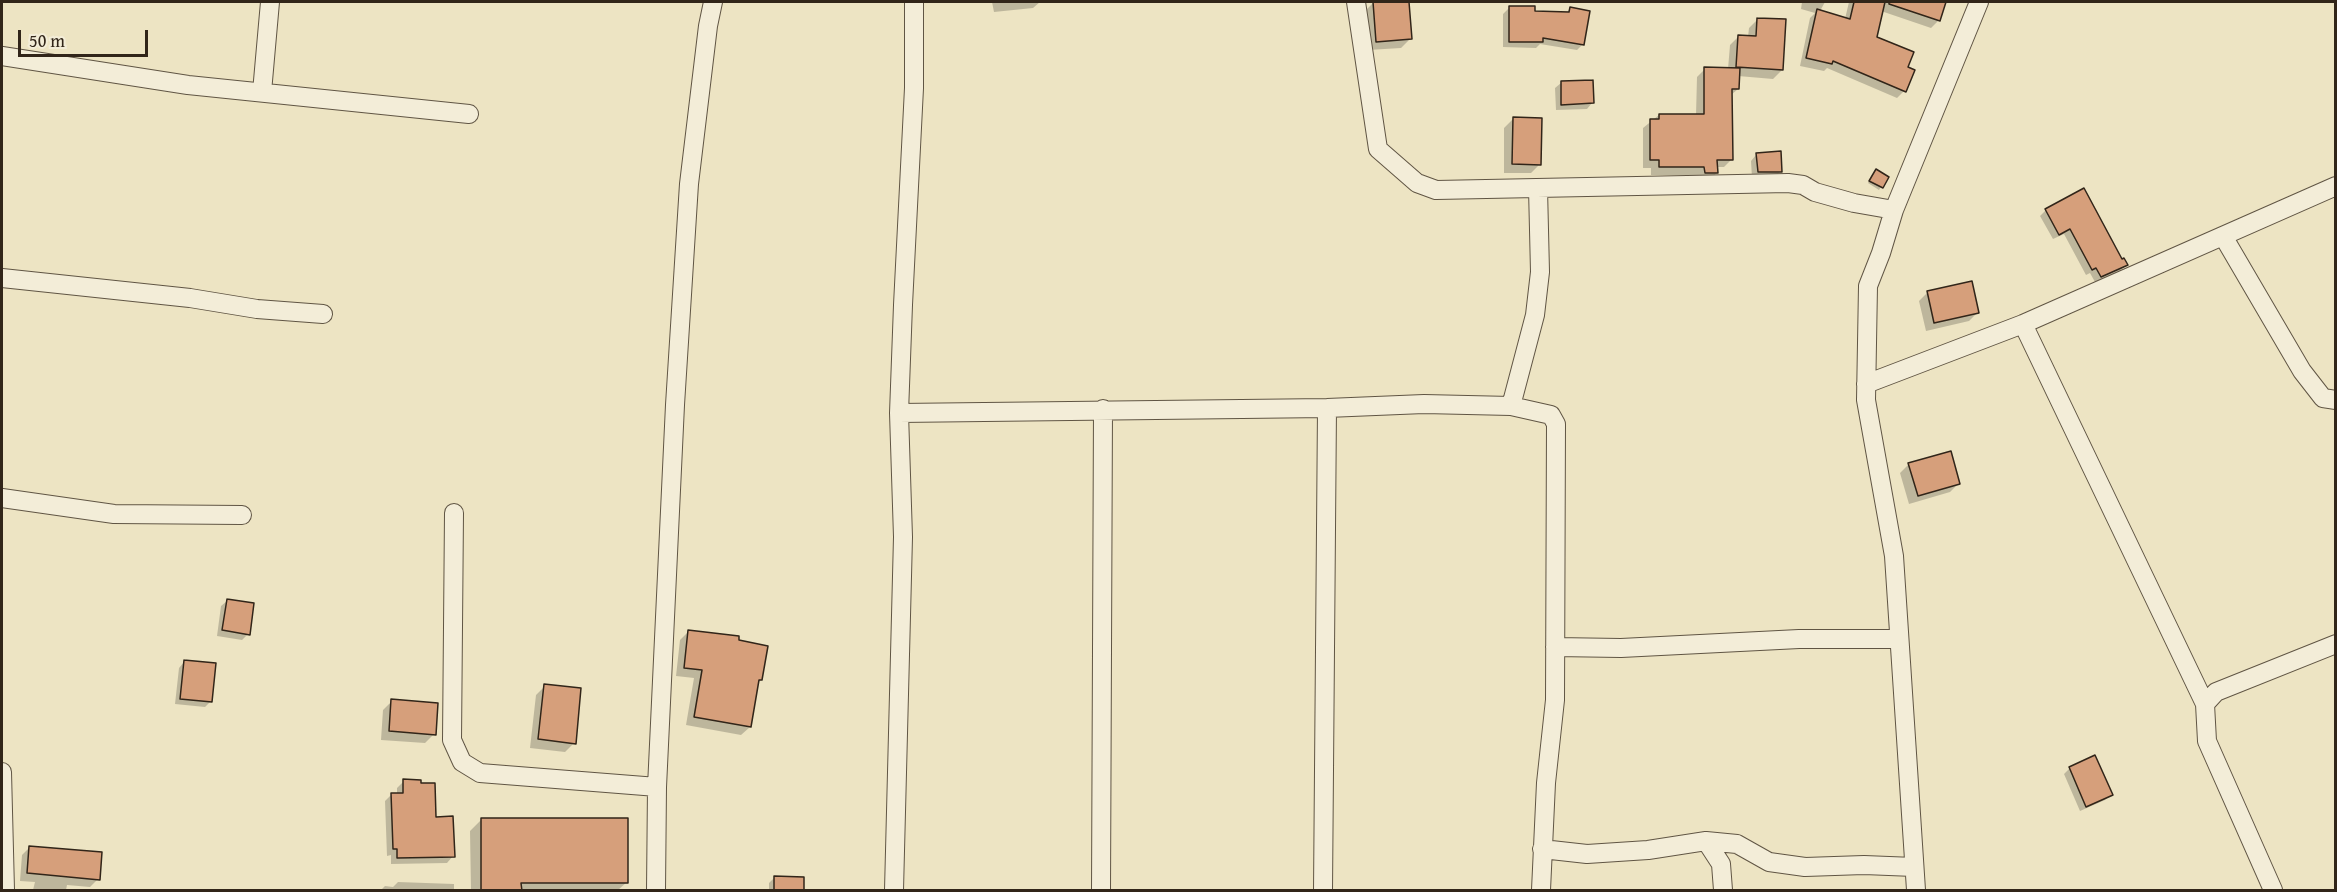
<!DOCTYPE html>
<html>
<head>
<meta charset="utf-8">
<style>
	body { margin:0 }
	#map { position:relative; width:2337px; height:892px; overflow:hidden; background:#ede4c3; font-family:"Gentium Book Plus",serif }
	canvas { display:block }
	.frame { position:absolute; inset:0; border:3px solid #312519; pointer-events:none }
	.scale { position:absolute; left:18px; top:30px; width:130px; height:27px; box-sizing:border-box; border:3px solid #312519; border-top:0; padding-left:8px; font-size:18px; line-height:21px; white-space:nowrap; color:#312519; -webkit-text-stroke:4px #f3edd8; paint-order:stroke }
</style>
</head>
<body>
<div id="map">
<canvas width="2337" height="892"></canvas>
<div class="frame"></div>
<div class="scale">50 m</div>
</div>
<script>
const context = document.querySelector('canvas').getContext('2d');
context.lineJoin = 'round';
function fillPath(path, color) {
  context.fillStyle = color;
  context.fill(path, 'evenodd');
}
function shape(rows) {
  const path = new Path2D();
  for (const r of rows) {
    path.moveTo(r[0], r[1]);
    for (let i = 2; i < r.length; i += 2) path.lineTo(r[i], r[i + 1]);
  }
  return path;
}
function strokePath(path, color, width, dash) {
  context.strokeStyle = color;
  context.lineWidth = width;
  context.lineCap = dash ? 'butt' : 'round';
  context.setLineDash(dash || []);
  context.stroke(path);
}
fillPath(shape([
	[992,2,1040,2,1033,8,994,12],
	[1374,2,1407,2,1410,39,1401,48,1368,50,1365,11],
	[1802,2,1825,2,1820,11,1845,19,1849,2,1945,2,1938,21,1931,28,1881,11,1875,37,1906,68,1904,91,1897,98,1827,68,1824,71,1800,66,1810,18,1815,13,1801,9],
	[1509,8,1534,12,1566,13,1570,9,1583,44,1577,50,1540,44,1536,48,1503,47,1503,14],
	[1758,19,1782,70,1773,79,1738,76,1738,89,1731,95,1732,159,1724,167,1716,167,1717,173,1708,181,1697,181,1696,175,1651,175,1651,168,1643,168,1643,128,1659,115,1696,115,1697,77,1705,69,1728,69,1730,45,1739,36,1748,37,1749,28],
	[1561,83,1592,103,1587,109,1556,110,1555,88],
	[1513,119,1540,164,1531,173,1504,173,1504,128],
	[1756,155,1781,171,1775,177,1752,178,1751,161],
	[1874,173,1887,177,1879,190,1868,183],
	[2046,210,2121,261,2126,265,2120,271,2095,282,2090,273,2086,275,2064,234,2053,239,2040,216],
	[1928,292,1978,312,1969,321,1926,331,1919,301],
	[1909,464,1959,483,1950,492,1909,504,1900,473],
	[227,601,248,634,242,640,217,636,221,606],
	[689,631,737,641,761,680,757,683,750,727,741,735,686,725,694,678,676,676,680,640],
	[184,662,211,701,205,707,175,704,179,668],
	[545,686,574,743,565,752,530,748,536,695],
	[392,701,434,734,425,743,381,740,383,710],
	[2094,757,2111,794,2105,800,2080,811,2064,774,2070,768],
	[404,781,453,856,447,863,391,864,391,855,387,856,385,801,392,794,397,794,397,788],
	[481,820,627,882,618,890,471,890,470,831],
	[30,847,98,879,90,887,67,885,66,890,33,890,35,882,20,881,22,855],
	[775,877,802,890,769,890,769,883],
	[398,882,454,884,454,890,381,890,385,886,393,887]
]), '#0003');
const building = shape([
	[1373,2,1409,2,1412,39,1376,42,1373,2],
	[1854,2,1885,2,1877,37,1914,52,1908,67,1915,70,1906,92,1833,61,1832,64,1806,58,1817,9,1850,19,1854,2],
	[1889,2,1946,2,1940,21,1889,4,1889,2],
	[1509,6,1535,6,1535,11,1569,12,1570,7,1590,11,1584,45,1543,38,1543,42,1509,42,1509,6],
	[1757,18,1786,19,1783,70,1736,67,1738,35,1756,36,1757,18],
	[1704,67,1740,68,1739,89,1732,89,1733,160,1717,160,1718,173,1705,173,1704,167,1659,167,1659,160,1650,160,1650,119,1659,119,1659,114,1704,114,1704,67],
	[1593,80,1594,103,1561,105,1561,81,1593,80],
	[1513,117,1542,118,1541,165,1512,164,1513,117],
	[1781,151,1782,172,1758,172,1756,153,1781,151],
	[1876,169,1889,177,1883,188,1869,181,1876,169],
	[2084,188,2122,259,2124,258,2128,265,2101,277,2096,268,2092,270,2070,229,2059,235,2045,209,2084,188],
	[1972,281,1979,313,1934,323,1927,291,1972,281],
	[1951,451,1960,484,1918,496,1908,463,1951,451],
	[227,599,254,603,250,635,222,630,227,599],
	[688,630,739,636,739,640,768,646,762,680,759,680,751,727,694,717,702,670,684,668,688,630],
	[184,660,216,663,212,702,180,699,184,660],
	[544,684,581,688,576,744,538,739,544,684],
	[391,699,438,703,436,735,389,731,391,699],
	[2095,755,2113,795,2086,807,2069,767,2095,755],
	[403,779,421,780,421,783,435,783,436,817,453,816,455,857,397,858,397,849,393,849,391,793,403,793,403,779],
	[481,818,628,818,628,883,521,883,522,891,481,891,481,818],
	[29,846,102,852,100,880,27,873,29,846],
	[774,876,804,877,804,891,774,891,774,876]
]);
fillPath(building, '#d69f7b');
strokePath(building, '#312519', 1.5);
const street = shape([
	[1356,2,1378,149,1417,183,1436,190,1788,183,1803,185,1815,192,1854,203,1894,210],
	[2,56,188,85,469,114],
	[262,92,270,2],
	[2223,236,2302,371,2323,398,2336,400],
	[2,278,190,298,257,309,323,314],
	[2023,324,2205,704],
	[1866,384,2023,324,2336,186],
	[1511,406,1535,315,1540,272,1538,188],
	[899,413,1327,408,1424,404,1511,406,1551,415,1556,424,1555,700,1546,783,1541,890],
	[2,498,114,514,242,515],
	[454,513,452,740,462,762,480,773,657,787],
	[1555,647,1621,648,1799,639,1899,639],
	[2,772,5,890],
	[1706,841,1721,864,1723,890],
	[1542,849,1587,854,1648,850,1706,841,1737,844,1769,862,1805,867,1864,865,1914,867],
	[656,890,657,787,675,405,689,184,708,26,713,2],
	[894,890,903,537,899,413,903,305,914,88,914,2],
	[1101,890,1103,409],
	[1323,890,1327,408],
	[1916,890,1894,556,1866,400,1868,286,1881,253,1894,210,1979,2],
	[2273,890,2207,741,2205,704,2216,692,2336,644]
]);
strokePath(street, '#605544', 20);
strokePath(street, '#f3edd8', 18);
</script>
</body>
</html>
